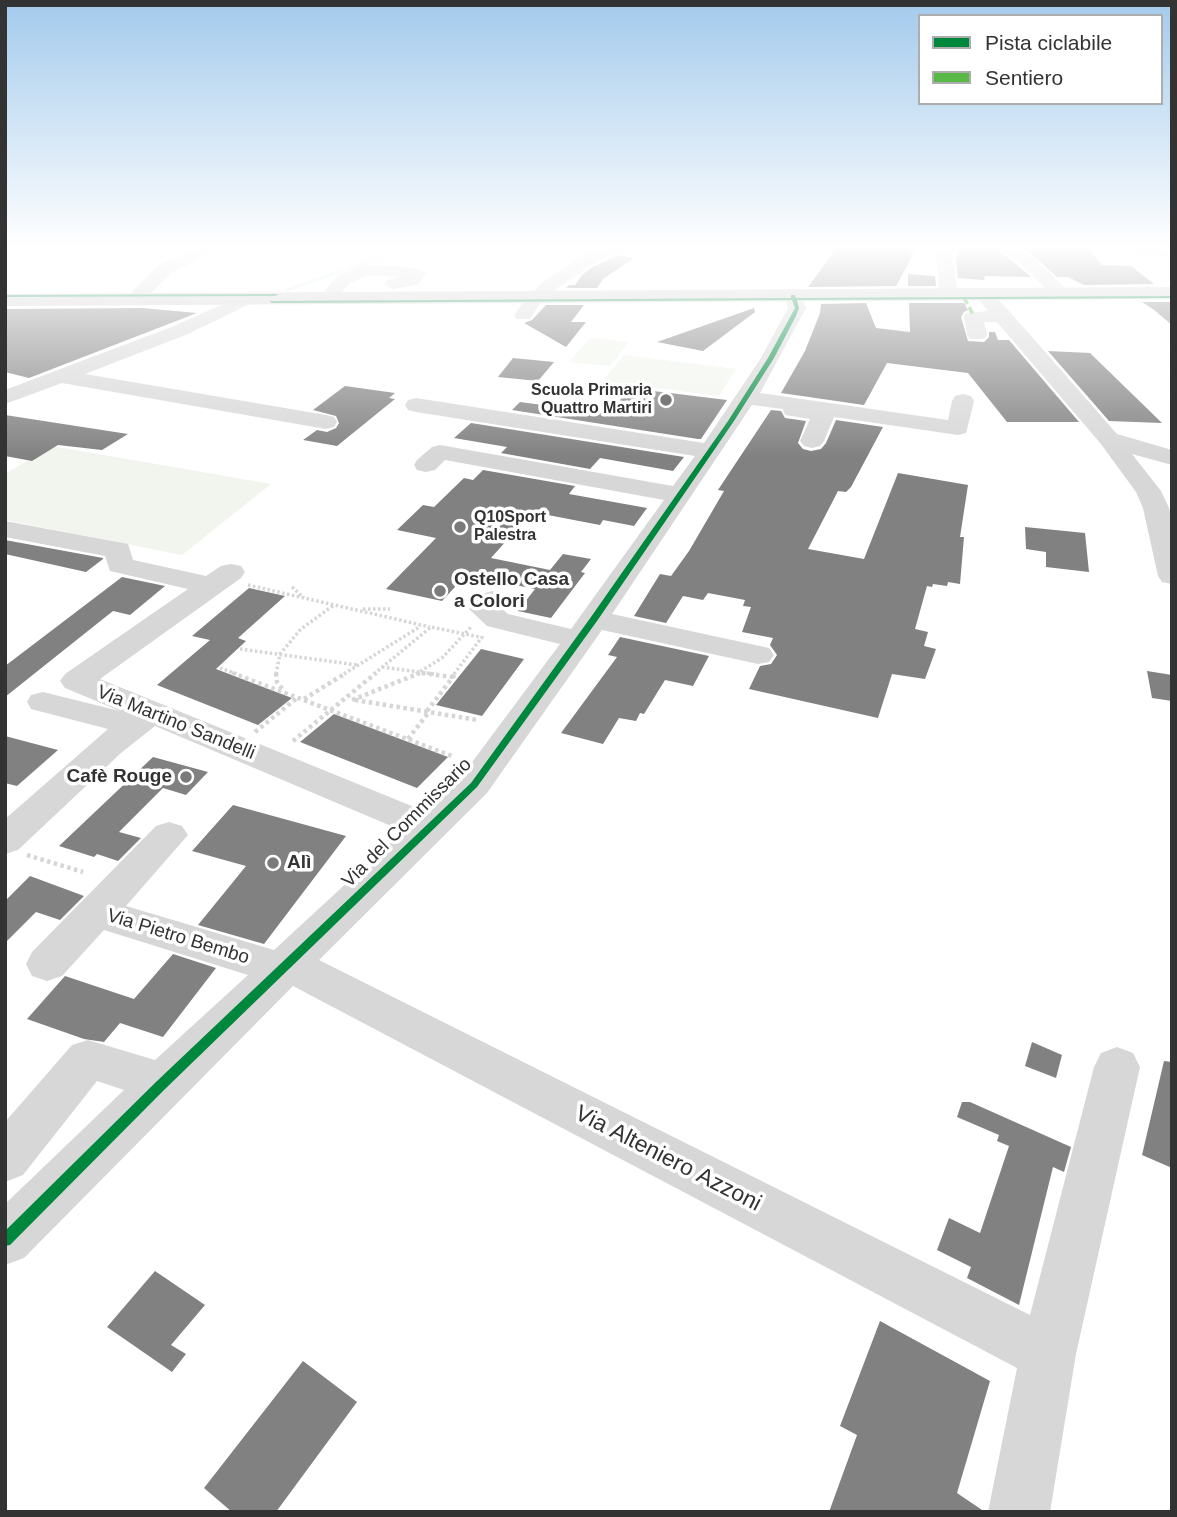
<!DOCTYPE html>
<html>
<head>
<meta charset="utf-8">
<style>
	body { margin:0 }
	#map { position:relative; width:1177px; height:1517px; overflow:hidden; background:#fff; font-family:Helvetica,sans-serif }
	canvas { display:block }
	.frame { position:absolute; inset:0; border:7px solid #333; pointer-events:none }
	.legend { position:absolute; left:918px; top:14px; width:245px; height:91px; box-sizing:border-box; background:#fff; border:2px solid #adadad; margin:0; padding:9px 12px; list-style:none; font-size:21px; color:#333 }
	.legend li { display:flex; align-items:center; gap:14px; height:35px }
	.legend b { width:35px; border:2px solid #adadad }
</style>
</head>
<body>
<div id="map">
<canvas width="1177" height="1517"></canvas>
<div class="frame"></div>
<ul class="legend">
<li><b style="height:9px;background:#00873e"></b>Pista ciclabile</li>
<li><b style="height:9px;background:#58b947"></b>Sentiero</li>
</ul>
</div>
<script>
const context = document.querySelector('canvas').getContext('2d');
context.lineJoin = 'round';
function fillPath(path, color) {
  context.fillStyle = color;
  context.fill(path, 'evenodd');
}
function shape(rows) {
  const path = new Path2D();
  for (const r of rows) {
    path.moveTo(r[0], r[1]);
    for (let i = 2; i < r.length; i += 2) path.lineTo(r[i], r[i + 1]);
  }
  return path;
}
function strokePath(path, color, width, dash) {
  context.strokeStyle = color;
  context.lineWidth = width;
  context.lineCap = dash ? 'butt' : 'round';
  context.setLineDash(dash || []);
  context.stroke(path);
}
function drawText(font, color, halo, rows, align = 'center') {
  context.font = font + ' Helvetica,sans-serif';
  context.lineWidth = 7;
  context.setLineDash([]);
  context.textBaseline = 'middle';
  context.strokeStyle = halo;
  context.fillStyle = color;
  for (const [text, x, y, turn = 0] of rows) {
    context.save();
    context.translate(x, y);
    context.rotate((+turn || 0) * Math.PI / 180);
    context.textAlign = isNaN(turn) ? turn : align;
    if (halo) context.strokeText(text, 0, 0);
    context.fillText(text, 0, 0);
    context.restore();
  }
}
fillPath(shape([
	[590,338,629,342,610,366,569,362],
	[624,355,736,369,719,396,603,381],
	[52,446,271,484,182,555,5,520,5,474]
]), '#f1f5ed');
strokePath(shape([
	[287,290,415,246]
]), '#ddebf3', 3.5);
fillPath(shape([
	[838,246,912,246,908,252,914,253,896,286,808,287],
	[993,246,1016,264,1031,277,985,276,984,280,958,278,956,260,962,247,993,250],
	[1039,246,1088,248,1102,265,1131,266,1154,284,1084,285,1068,277,1057,277,1026,249,1040,249],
	[618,255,634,258,603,279,597,288,566,288,569,285,575,285,582,275,591,268],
	[908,274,935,276,936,286,908,286],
	[1142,302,1172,302,1172,325,1153,309],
	[866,303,876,328,910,332,909,303,964,303,968,310,964,312,961,317,968,341,984,342,989,337,989,332,995,332,998,340,1009,340,1079,422,1007,422,968,373,887,363,864,405,781,393,805,351,820,313,821,304],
	[546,305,584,305,571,322,586,322,566,347,524,323,532,320],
	[142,308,197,313,29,378,5,372,5,309],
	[754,308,755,312,703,351,657,342],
	[1048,351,1090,353,1162,423,1109,421],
	[513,358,554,362,538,381,498,377],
	[345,386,395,393,389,398,395,399,337,446,303,440,317,430,327,432,336,428,339,423,336,416,313,410],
	[629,388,727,400,701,439,698,439,512,410,520,402,610,414],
	[771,410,781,411,785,418,806,421,798,443,803,449,811,451,821,449,826,443,836,420,883,427,851,487,846,492,838,491,808,549,864,559,898,473,968,485,960,537,964,537,960,584,948,582,947,586,933,584,932,587,927,586,915,629,928,632,924,646,936,649,925,679,892,674,878,718,749,689,760,666,771,664,777,655,770,645,773,638,742,632,751,607,743,606,745,600,708,593,703,600,683,596,666,623,634,616,660,574,671,576,689,551,724,491,718,490],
	[5,415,128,434,102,450,58,445,32,461,5,456],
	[471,423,684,457,673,471,600,458,590,469,501,453,507,447,454,438],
	[483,470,575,486,569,494,647,508,634,526,603,520,600,525,532,512,491,558,550,570,563,554,591,559,581,572,585,573,551,618,518,611,535,589,466,575,442,601,386,589,436,538,397,530,423,505,434,507,464,478,473,480],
	[1025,527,1085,533,1089,572,1046,567,1046,552,1026,549],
	[5,540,103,558,103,559,86,572,5,554],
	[122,577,165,586,130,615,113,611,5,697,5,666],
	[249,588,285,596,238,638,246,641,216,669,292,698,258,725,157,685,210,640,192,636],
	[620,637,709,656,693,686,665,680,644,714,640,713,636,721,619,718,603,744,561,733,617,657,608,655],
	[481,649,524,659,482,716,436,705],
	[1147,671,1172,675,1172,701,1152,698],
	[334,714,448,757,417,788,300,742],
	[5,736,58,750,17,786,5,783],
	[153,757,208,772,186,795,163,788,119,832,141,838,118,861,97,854,94,857,59,846],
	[233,805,346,836,264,944,198,925,246,866,192,851],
	[30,876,84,896,60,920,36,912,5,943,5,901],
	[173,954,216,968,163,1037,120,1023,104,1042,84,1039,27,1019,65,976,134,999],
	[1032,1042,1062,1055,1056,1078,1025,1066],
	[1164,1061,1172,1062,1172,1168,1142,1155],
	[962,1102,970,1102,1071,1147,1064,1172,1053,1167,1019,1305,967,1278,971,1267,937,1250,949,1218,980,1233,1009,1146,997,1141,999,1135,957,1117],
	[155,1271,205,1305,171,1345,186,1354,172,1372,107,1327],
	[880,1321,990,1381,957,1493,985,1512,829,1512,857,1435,840,1426],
	[303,1361,357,1402,276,1512,232,1512,204,1488]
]), '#818181');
strokePath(shape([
	[248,585,430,627],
	[292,587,304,598],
	[363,609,390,609],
	[240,649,357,665],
	[382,667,434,674],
	[220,668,237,674],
	[276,674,280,654,301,629,334,605],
	[344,674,421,626],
	[374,674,431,627,484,638],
	[416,674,442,658,471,627],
	[454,674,482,637]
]), '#d6d6d6', 3.5, [2.5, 2.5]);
strokePath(shape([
	[232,673,452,756],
	[276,673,277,682,284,691],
	[422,673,453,677],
	[304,699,346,673],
	[352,700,420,673],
	[355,700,478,720],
	[427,711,456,673],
	[255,732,297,698],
	[408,739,429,712],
	[293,741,376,673],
	[27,855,83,872]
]), '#d6d6d6', 4.5, [3.5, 3.5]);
fillPath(shape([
	[203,246,224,246,171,273,141,303,129,303,126,299,129,295,159,265,203,246],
	[608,246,629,246,590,266,559,287,539,305,530,319,516,319,514,315,527,297,547,279,578,258,608,246],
	[935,246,951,246,958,295,955,299,943,299,940,295,935,246],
	[997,246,1016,246,1030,254,1071,294,1068,298,1056,298,1018,262,997,246],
	[1116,246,1172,247,1172,257,1124,251,1116,246],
	[365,265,417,268,426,273,419,284,393,289,384,284,387,280,401,277,367,275,349,284,340,294,328,294,325,290,337,276,365,265],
	[984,290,990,291,1010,312,1117,434,1172,450,1172,465,1132,454,1161,491,1169,508,1172,519,1172,584,1162,582,1158,576,1143,508,1136,492,1101,444,997,322,984,322,987,335,984,339,970,339,967,335,964,317,966,313,988,311,975,295,984,290],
	[793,291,799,292,806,308,760,393,948,420,952,401,955,396,963,394,971,396,974,401,966,433,958,435,834,417,824,441,820,446,812,448,804,446,800,441,810,419,785,415,783,409,752,405,612,614,769,648,774,655,769,662,758,664,602,630,487,793,319,960,1030,1315,1094,1067,1101,1053,1117,1047,1133,1053,1140,1067,1076,1354,1050,1512,988,1512,1017,1368,293,986,24,1258,5,1265,5,1204,124,1090,97,1081,23,1175,5,1182,5,1122,72,1045,88,1040,155,1060,248,975,104,930,62,976,47,981,32,976,26,964,32,952,156,826,169,822,182,826,188,835,126,906,274,950,403,831,155,726,121,753,18,850,5,854,5,819,108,729,31,709,27,702,31,695,43,692,120,711,65,688,60,681,65,674,188,589,110,571,105,556,5,537,5,521,128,544,133,560,206,576,221,566,231,564,241,566,245,572,241,578,100,679,424,811,461,777,560,644,487,626,469,609,474,603,482,594,492,591,502,594,507,600,501,608,508,614,571,629,664,500,445,460,435,470,426,472,417,470,414,465,417,460,432,447,440,445,673,486,695,456,416,412,408,410,405,405,408,400,416,398,704,443,761,358,788,308,784,296,793,291],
	[246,294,252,295,255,299,252,303,188,334,85,374,326,415,334,417,337,422,334,427,326,429,62,383,5,404,5,390,174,326,246,294]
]), '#d7d7d7');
fillPath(shape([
	[1172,287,1172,299,5,306,5,294,1172,287]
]), '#cacaca');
strokePath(shape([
	[964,298,974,316]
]), '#58b947', 3.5, [7, 3.5]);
fillPath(shape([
	[278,294,276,296,5,297,5,295,278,294],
	[791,295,795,295,796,298,1172,296,1172,298,797,300,799,308,796,316,774,358,734,421,597,621,477,787,164,1090,10,1245,5,1246,5,1231,156,1082,471,783,591,617,728,421,768,358,795,308,792,300,272,303,270,302,270,301,791,298,791,295]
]), '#00873e');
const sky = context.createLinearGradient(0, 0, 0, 458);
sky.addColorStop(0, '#a3caec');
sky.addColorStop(0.54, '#fff');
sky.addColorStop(1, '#ffffff00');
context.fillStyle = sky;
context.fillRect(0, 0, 1177, 458);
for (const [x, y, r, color] of [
	[666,400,7,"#7a7a7a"],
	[460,527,7,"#7a7a7a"],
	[440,591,7,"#7a7a7a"],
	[186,777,7,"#7a7a7a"],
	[273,863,7,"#7a7a7a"]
]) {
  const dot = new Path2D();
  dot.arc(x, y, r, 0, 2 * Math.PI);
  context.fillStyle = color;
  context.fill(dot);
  strokePath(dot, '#fff', 2.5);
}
drawText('bold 16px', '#333', '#fff', [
	["Scuola Primaria",652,391],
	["Quattro Martiri",652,409],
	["Q10Sport",474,518,"left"],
	["Palestra",474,536,"left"]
], 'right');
drawText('bold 19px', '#333', '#fff', [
	["Ostello Casa",454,580],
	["a Colori",454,602],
	["Cafè Rouge",172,777,"right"],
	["Alì",287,863]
], 'left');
drawText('19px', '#333', '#fff', [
	["Via Martino Sandelli",176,723,22],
	["Via del Commissario",407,823,-45],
	["Via Pietro Bembo",178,937,17]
]);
drawText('23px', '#333', '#fff', [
	["Via Alteniero Azzoni",668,1159,27]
]);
</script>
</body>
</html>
